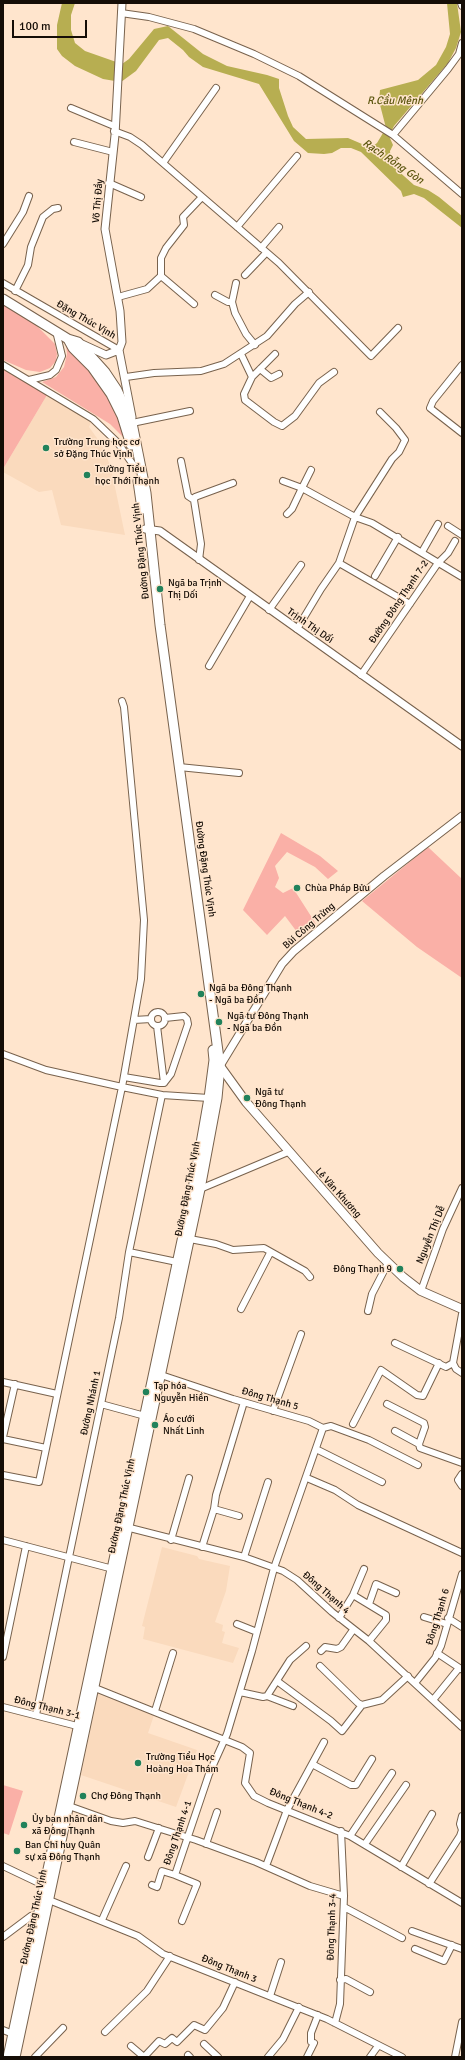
<!DOCTYPE html>
<html>
<head>
<meta charset="utf-8">
<style>
	body { margin:0 }
	#map { position:relative; width:465px; height:2060px; overflow:hidden; background:#ffe5cd; font-family:Signika,sans-serif }
	canvas { display:block }
	.frame { position:absolute; inset:0; border:4px solid #150d06; pointer-events:none }
	.scale { position:absolute; left:12px; top:20px; width:75px; height:18px; box-sizing:border-box; border:2px solid #150d06; border-top:0; padding-left:5px; font-size:12px; line-height:14px; white-space:nowrap; color:#150d06; -webkit-text-stroke:3px #ffe5cd; paint-order:stroke }
</style>
</head>
<body>
<div id="map">
<canvas width="465" height="2060"></canvas>
<div class="frame"></div>
<div class="scale">100 m</div>
</div>
<script>
const context = document.querySelector('canvas').getContext('2d');
context.lineJoin = 'round';
function fillPath(path, color) {
  context.fillStyle = color;
  context.fill(path, 'evenodd');
}
function shape(rows) {
  const path = new Path2D();
  for (const r of rows) {
    if (r.length === 3) {
      path.moveTo(r[0] + r[2], r[1]);
      path.arc(r[0], r[1], r[2], 0, 2 * Math.PI);
      continue;
    }
    path.moveTo(r[0], r[1]);
    for (let i = 2; i < r.length; i += 2) path.lineTo(r[i], r[i + 1]);
  }
  return path;
}
function strokePath(path, color, width, dash) {
  context.strokeStyle = color;
  context.lineWidth = width;
  context.lineCap = dash ? 'butt' : 'round';
  context.setLineDash(dash || []);
  context.stroke(path);
}
function drawText(font, color, halo, rows, align = 'center') {
  context.font = font + ' Signika,sans-serif';
  context.lineWidth = 3;
  context.setLineDash([]);
  context.textBaseline = 'middle';
  context.strokeStyle = halo;
  context.fillStyle = color;
  for (const [text, x, y, turn = 0] of rows) {
    context.save();
    context.translate(x, y);
    context.rotate((+turn || 0) * Math.PI / 180);
    context.textAlign = isNaN(turn) ? turn : align;
    if (halo) context.strokeText(text, 0, 0);
    context.fillText(text, 0, 0);
    context.restore();
  }
}
fillPath(shape([
	[47,395,91,422,89,427,102,445,111,468,125,535,61,525,52,490,39,492,3,472,3,469],
	[162,1547,197,1556,199,1559,230,1566,226,1591,215,1622,223,1625,222,1631,225,1632,222,1643,239,1648,233,1663,143,1639,145,1627,142,1626],
	[98,1694,154,1715,148,1733,197,1750,176,1807,81,1775]
]), '#fadabd');
fillPath(shape([
	[3,304,33,322,55,344,57,354,56,361,50,368,40,372,26,370,3,360],
	[66,344,108,389,128,442,110,424,42,382,56,377,64,367,67,354],
	[3,369,47,395,3,469],
	[281,833,320,856,338,871,328,879,315,867,287,852,275,866,279,878,275,887,283,893,293,888,316,924,300,936,285,916,267,935,243,910],
	[428,847,462,879,462,978,417,947,362,901],
	[3,1785,23,1791,9,1835,3,1833]
]), '#fab0a7');
fillPath(shape([
	[62,3,75,3,71,15,71,30,75,43,85,51,122,64,129,59,154,29,168,26,203,54,227,66,267,75,279,79,279,88,288,116,293,127,306,139,348,138,362,144,373,146,377,143,386,128,379,101,380,90,418,80,436,65,446,47,450,34,447,3,457,3,461,32,456,48,448,63,394,126,389,136,393,145,390,151,391,162,395,168,414,185,428,190,439,197,462,216,462,228,424,198,414,194,403,197,401,191,361,152,351,148,341,148,332,153,324,154,308,153,294,141,259,84,203,67,189,57,183,50,168,38,159,40,136,71,121,82,103,79,75,66,62,56,57,49,57,25]
]), '#b7ae51');
const minor = shape([
	[461,3,462,6],
	[121,13,149,17,194,29,254,54,299,76,393,135,462,194],
	[71,108,114,126],
	[114,131,130,137,142,145,279,263,371,356,398,328],
	[393,135,448,69,459,54,462,43],
	[74,142,113,152],
	[163,163,216,88],
	[109,183,141,197],
	[237,227,297,156],
	[3,244,23,212,29,196],
	[261,248,279,227],
	[245,275,266,253],
	[161,276,161,258,166,248,184,225,183,217,202,197],
	[3,283,119,350],
	[15,291,28,265,31,247,43,217,53,209,58,208],
	[215,295,228,302,232,302,235,313,246,334,255,345],
	[118,297,147,289,161,276,194,304],
	[232,302,236,283],
	[241,354,252,377,244,394,245,400,274,422,282,426,295,416,319,383,334,372],
	[3,365,93,419,118,443,136,469],
	[462,365,433,401,430,408,462,433],
	[260,369,271,378,279,374],
	[126,377,154,373,201,371,224,364,267,336,295,304,309,292],
	[252,377,275,354],
	[29,380,50,375,56,370,62,356,56,331],
	[132,423,190,411],
	[181,461,188,496,194,500],
	[283,481,302,488,311,470],
	[287,514,292,509,302,488,355,517,372,523,462,577],
	[448,526,462,535],
	[422,552,438,524],
	[199,560,201,544,194,500,195,497,233,483],
	[339,563,410,604],
	[375,576,398,537],
	[269,610,301,565],
	[297,629,321,589,339,563,355,517,392,459,399,452,405,440,396,428,380,412],
	[209,666,250,596],
	[361,675,438,563,448,553,455,541],
	[179,767,239,773],
	[158,1019,7],
	[134,1020,151,1019],
	[157,1026,164,1083],
	[3,1054,46,1070,122,1087,162,1095,209,1098],
	[124,1077,160,1083,164,1083,171,1074,188,1024,187,1019,184,1016,165,1018],
	[200,1189,288,1152],
	[190,1239,216,1244,233,1250,264,1248,305,1271,310,1277],
	[129,1252,177,1262],
	[421,1291,443,1229,462,1188],
	[241,1309,270,1253],
	[368,1311,372,1294,388,1263],
	[462,1314,453,1363,456,1369,462,1373],
	[395,1343,446,1367,453,1363],
	[161,1375,233,1399,309,1421,323,1428,274,1568,252,1651,227,1734,209,1774,175,1875,197,1884,182,1921],
	[3,1382,57,1394],
	[101,1404,145,1416],
	[387,1404,424,1423,425,1427,419,1444,420,1448,462,1463],
	[273,1411,301,1334],
	[353,1424,381,1370,417,1395,423,1396,439,1363],
	[323,1428,331,1426,369,1440,418,1465],
	[395,1431,419,1444],
	[3,1437,15,1384],
	[3,1439,46,1448],
	[316,1449,382,1482],
	[462,1474,458,1480,462,1486],
	[3,1475,39,1482,122,1087,141,979,144,920,124,707,122,701],
	[307,1478,335,1490,358,1505,462,1553],
	[239,1516,214,1509,216,1495,244,1402],
	[126,1527,244,1557,283,1571,297,1580,332,1612,369,1641,462,1727],
	[3,1540,113,1569],
	[171,1540,189,1478],
	[202,1547,214,1509],
	[244,1557,268,1482],
	[353,1595,386,1615,386,1620,369,1641],
	[369,1604,376,1584,396,1593],
	[424,1617,447,1624],
	[339,1618,353,1595,364,1569],
	[448,1618,462,1627],
	[237,1624,257,1632],
	[321,1651,325,1647,337,1649,341,1647,353,1630],
	[437,1653,461,1669],
	[3,1657,26,1546],
	[320,1666,358,1703,362,1705,382,1700,408,1676],
	[277,1681,331,1721,342,1731,362,1705],
	[415,1683,435,1658,441,1646,462,1574],
	[95,1688,242,1747,250,1753,245,1783,254,1796,268,1803,350,1836,462,1903],
	[240,1692,263,1697,267,1696,290,1660,306,1646],
	[267,1696,293,1706],
	[433,1700,459,1668],
	[3,1707,81,1727],
	[155,1711,173,1653],
	[36,1715,119,1318,129,1252,162,1095],
	[312,1764,351,1785,356,1785,372,1759],
	[69,1806,111,1821,123,1823,135,1821,196,1840,256,1862,310,1886,344,1896],
	[350,1836,392,1773],
	[206,1844,217,1812],
	[365,1844,406,1785],
	[148,1857,159,1828],
	[3,1866,45,1886],
	[266,1866,287,1810,324,1742],
	[401,1867,432,1814],
	[429,1884,460,1836,462,1830,460,1824,462,1816],
	[152,1885,157,1887,162,1871,175,1875],
	[49,1900,138,1936,163,1954,327,2019,402,2057],
	[344,1907,402,1938],
	[102,1920,126,1866],
	[412,1931,462,1949],
	[3,1937,31,1916,39,1914],
	[415,1949,444,1961,452,1945],
	[340,1980,346,1979,370,1992],
	[270,1996,281,1962],
	[335,2023,340,2004,344,1896,341,1831],
	[3,2030,13,2034],
	[105,2032,147,1991,170,1956],
	[204,2044,218,2057],
	[131,2046,144,2057],
	[188,2055,190,2057],
	[35,2057,63,2028],
	[144,2057,159,2041,165,2044,172,2038,177,2042,194,2025,205,2030,223,2008,235,1982],
	[268,2057,283,2039,299,2007],
	[307,2057,314,2043,311,2042,311,2033,318,2015],
	[370,2057,378,2046],
	[455,2057,462,2022]
]);
const tertiary = shape([
	[122,3,115,135,105,229,120,311,122,342,119,350,132,417],
	[82,344,106,355,119,350],
	[145,529,160,531,462,746],
	[220,1066,282,964,294,951,384,876,462,816]
]);
const secondary = shape([
	[216,1065,220,1066,246,1102,378,1253,403,1277,421,1291,462,1309]
]);
const primary = shape([
	[3,299,68,339,78,342,105,372,117,390,132,423,146,493,160,625,220,1066,217,1098,200,1189,15,2057],
	[68,339,73,348,92,367,111,394,122,416,131,445],
	[138,481,142,509],
	[8,2057,193,1189,209,1098,214,1060,213,1050]
]);
strokePath(minor, '#78624d', 8);
strokePath(tertiary, '#78624d', 9);
strokePath(secondary, '#78624d', 10);
strokePath(primary, '#78624d', 11);
strokePath(minor, '#fff', 6);
strokePath(tertiary, '#fff', 7);
strokePath(secondary, '#fff', 8);
strokePath(primary, '#fff', 9);
for (const [x, y, r, color] of [
	[46,448,4,"#21825b"],
	[87,475,4,"#21825b"],
	[160,589,4,"#21825b"],
	[297,888,4,"#21825b"],
	[201,994,4,"#21825b"],
	[219,1022,4,"#21825b"],
	[247,1098,4,"#21825b"],
	[400,1269,4,"#21825b"],
	[146,1392,4,"#21825b"],
	[155,1425,4,"#21825b"],
	[138,1763,4,"#21825b"],
	[83,1796,4,"#21825b"],
	[24,1825,4,"#21825b"],
	[17,1851,4,"#21825b"]
]) {
  const dot = new Path2D();
  dot.arc(x, y, r, 0, 2 * Math.PI);
  context.fillStyle = color;
  context.fill(dot);
  strokePath(dot, '#ffe5cd', 1.5);
}
drawText('10px', '#150d06', '#ffe5cd', [
	["Võ Thị Đầy",98,201,-85],
	["Đặng Thúc Vịnh",86,320,30],
	["Đường Đặng Thúc Vịnh",141,551,-96],
	["Đường Đông Thạnh 7-2",399,602,-56],
	["Trịnh Thị Dối",310,626,35],
	["Đường Đặng Thúc Vịnh",205,869,82],
	["Bùi Công Trừng",309,926,-41],
	["Đường Đặng Thúc Vịnh",188,1189,-79],
	["Lê Văn Khương",338,1193,48],
	["Nguyễn Thị Dễ",431,1235,-68],
	["Đông Thạnh 5",270,1399,16],
	["Đường Nhánh 1",91,1403,-78],
	["Đường Đặng Thúc Vịnh",122,1506,-78],
	["Đông Thạnh 4",326,1593,41],
	["Đông Thạnh 6",438,1617,-73],
	["Đông Thạnh 3-1",47,1708,14],
	["Đông Thạnh 4-2",301,1804,22],
	["Đông Thạnh 4-1",178,1833,-71],
	["Đường Đặng Thúc Vịnh",34,1917,-78],
	["Đông Thạnh 3-4",332,1927,-88],
	["Đông Thạnh 3",229,1969,22]
]);
drawText('10px', '#150d06', '#ffe5cd', [
	["Trường Trung học cơ",54,442],
	["sở Đặng Thúc Vịnh",54,454],
	["Trường Tiểu",95,469],
	["học Thới Thạnh",95,481],
	["Ngã ba Trịnh",168,583],
	["Thị Dối",168,595],
	["Chùa Pháp Bửu",305,888],
	["Ngã ba Đông Thạnh",209,988],
	["- Ngã ba Đồn",209,1000],
	["Ngã tư Đông Thạnh",227,1016],
	["- Ngã ba Đồn",227,1028],
	["Ngã tư",255,1092],
	["Đông Thạnh",255,1104],
	["Đông Thạnh 9",392,1269,"right"],
	["Tạp hóa",154,1386],
	["Nguyễn Hiền",154,1398],
	["Áo cưới",163,1419],
	["Nhất Linh",163,1431],
	["Trường Tiểu Học",146,1757],
	["Hoàng Hoa Thám",146,1769],
	["Chợ Đông Thạnh",91,1796],
	["Ủy ban nhân dân",32,1819],
	["xã Đông Thạnh",32,1831],
	["Ban Chỉ huy Quân",25,1845],
	["sự xã Đông Thạnh",25,1857]
], 'left');
drawText('italic 11px', '#5c560f', '#ffe5cd', [
	["R.Cầu Mênh",395,101],
	["Rạch Rỗng Gòn",393,162,34]
]);
</script>
</body>
</html>
